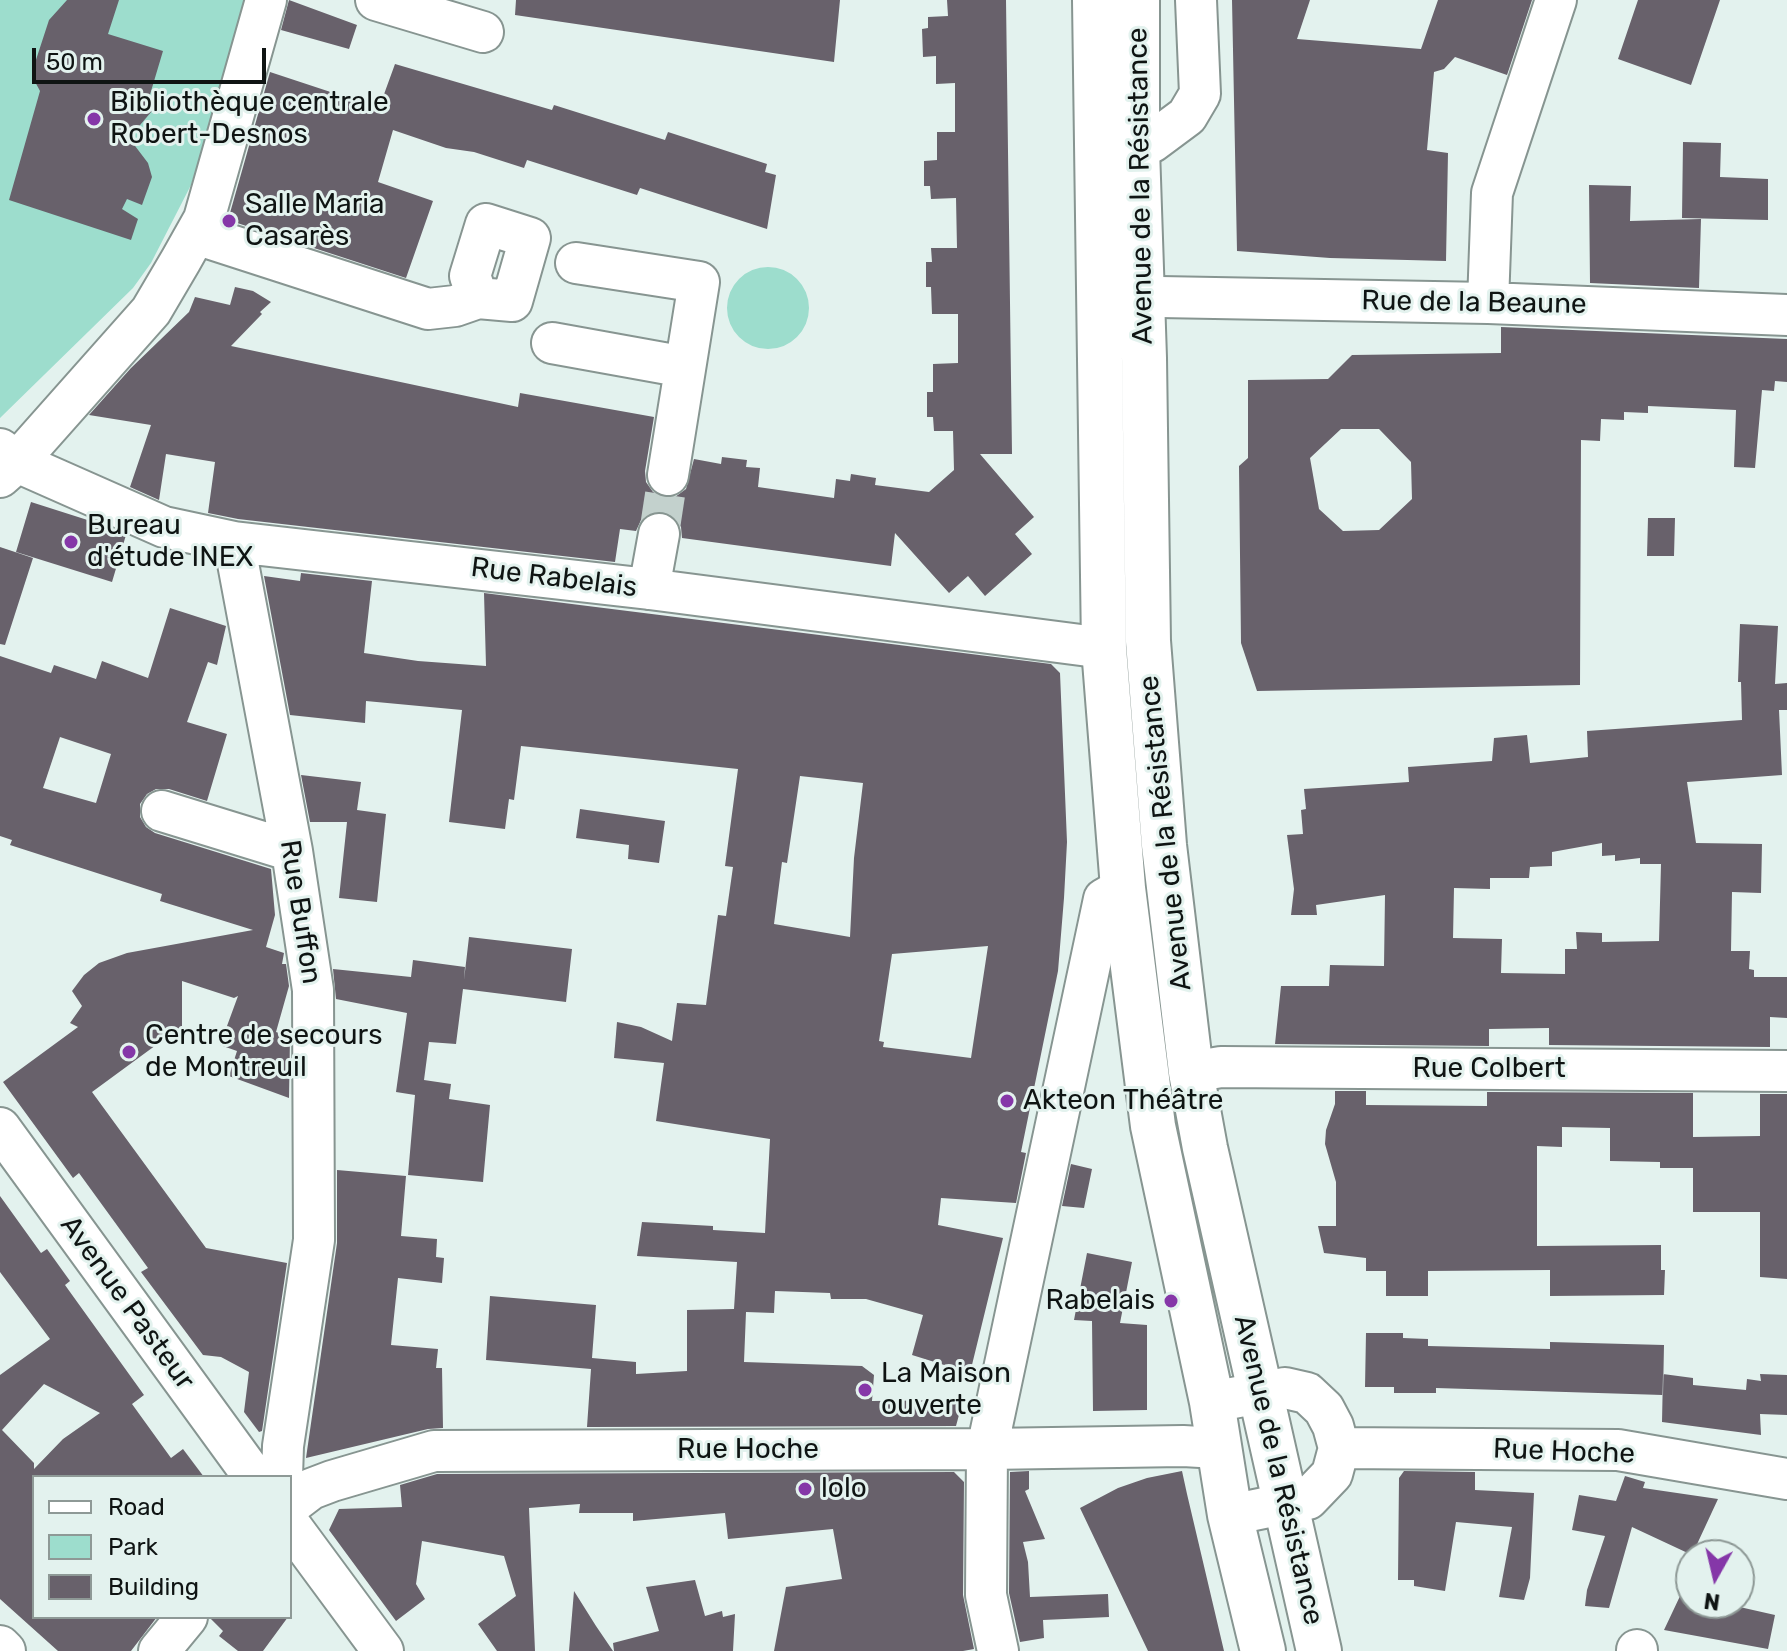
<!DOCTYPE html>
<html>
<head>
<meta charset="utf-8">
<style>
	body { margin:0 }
	#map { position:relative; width:1787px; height:1651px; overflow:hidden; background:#e3f2ee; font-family:Rubik,sans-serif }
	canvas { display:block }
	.legend { position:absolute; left:32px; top:1475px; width:260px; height:144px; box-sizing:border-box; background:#e3f2ee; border:2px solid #8e9996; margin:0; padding:10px 14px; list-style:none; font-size:24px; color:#0f1413 }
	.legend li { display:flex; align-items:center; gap:16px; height:40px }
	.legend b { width:40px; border:2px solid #8e9996 }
	.north { position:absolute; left:1675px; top:1539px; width:80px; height:80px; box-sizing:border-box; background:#e3f2ee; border:2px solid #8e9996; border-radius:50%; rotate:188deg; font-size:22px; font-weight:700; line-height:32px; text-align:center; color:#0f1413 }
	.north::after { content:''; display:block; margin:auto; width:28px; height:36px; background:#8537a8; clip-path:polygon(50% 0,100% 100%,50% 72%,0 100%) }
	.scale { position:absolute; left:32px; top:48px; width:234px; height:36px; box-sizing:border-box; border:4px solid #0f1413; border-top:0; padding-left:10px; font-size:24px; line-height:28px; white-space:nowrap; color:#0f1413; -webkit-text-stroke:6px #e3f2ee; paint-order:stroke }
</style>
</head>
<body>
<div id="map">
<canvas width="1787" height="1651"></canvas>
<ul class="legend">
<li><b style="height:10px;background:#fff"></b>Road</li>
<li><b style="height:22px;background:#9dddcd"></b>Park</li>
<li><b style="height:22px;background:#68616b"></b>Building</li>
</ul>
<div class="north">N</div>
<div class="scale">50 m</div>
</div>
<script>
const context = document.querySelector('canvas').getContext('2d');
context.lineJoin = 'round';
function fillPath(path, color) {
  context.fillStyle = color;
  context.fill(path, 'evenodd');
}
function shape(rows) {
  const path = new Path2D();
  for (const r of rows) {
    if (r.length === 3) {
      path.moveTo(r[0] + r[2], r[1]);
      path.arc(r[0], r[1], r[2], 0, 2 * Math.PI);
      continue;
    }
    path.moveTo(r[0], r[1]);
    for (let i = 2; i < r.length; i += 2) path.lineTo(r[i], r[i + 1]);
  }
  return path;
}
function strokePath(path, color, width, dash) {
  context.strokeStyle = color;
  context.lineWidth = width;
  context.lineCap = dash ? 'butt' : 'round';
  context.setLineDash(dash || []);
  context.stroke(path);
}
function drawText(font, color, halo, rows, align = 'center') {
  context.font = font + ' Rubik,sans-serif';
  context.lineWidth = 6;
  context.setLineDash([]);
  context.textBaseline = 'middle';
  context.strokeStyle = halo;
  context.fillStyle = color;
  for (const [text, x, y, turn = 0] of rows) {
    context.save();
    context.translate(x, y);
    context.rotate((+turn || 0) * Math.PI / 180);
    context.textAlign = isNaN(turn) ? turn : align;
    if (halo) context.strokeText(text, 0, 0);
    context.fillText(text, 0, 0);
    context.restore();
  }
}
fillPath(shape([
	[0,0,248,0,191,185,151,263,133,288,0,418],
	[768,308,41]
]), '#9dddcd');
fillPath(shape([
	[67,0,119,0,108,34,163,51,146,108,152,111,129,138,148,163,152,177,142,205,127,199,122,209,138,219,131,240,9,200,40,91,33,78,33,69,49,20],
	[289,0,357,25,349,49,281,30],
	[516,0,840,0,834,62,515,15],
	[947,0,1006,0,1012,454,980,454,1034,517,1015,534,1032,554,985,596,968,576,949,593,895,533,891,566,682,538,681,527,674,517,664,512,652,512,641,520,636,531,620,529,615,562,238,519,208,513,215,462,166,454,159,500,130,487,151,425,89,415,131,368,189,312,195,297,230,305,235,287,253,291,271,302,260,312,262,314,231,346,518,407,520,393,654,417,645,471,646,482,653,492,664,497,675,497,686,489,694,459,721,464,722,457,747,460,746,467,760,468,758,487,834,498,836,479,850,481,851,474,876,478,875,485,929,492,954,470,953,431,934,431,933,417,927,417,927,392,933,392,933,364,958,363,958,314,932,314,931,287,926,287,926,262,932,262,931,248,957,248,956,198,931,199,930,186,924,186,924,161,937,160,937,132,955,132,955,83,936,84,936,56,923,57,922,29,928,28,928,17,948,16],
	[1232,0,1310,0,1297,39,1421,49,1438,0,1532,0,1507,75,1455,57,1444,69,1434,72,1427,150,1448,153,1446,261,1330,258,1237,251],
	[1638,0,1720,0,1691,85,1618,59],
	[395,64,552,110,554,105,665,140,668,132,767,164,765,172,776,175,767,229,640,188,637,195,527,160,524,168,474,152,446,148,393,130,378,182,433,201,406,278,228,220,270,72,379,108],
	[1683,142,1721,143,1720,177,1768,179,1768,220,1682,218],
	[1589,185,1631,186,1630,221,1701,219,1699,288,1590,283],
	[1501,327,1787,339,1787,382,1775,381,1774,391,1762,390,1755,468,1734,467,1736,410,1648,406,1648,413,1624,412,1624,420,1601,419,1600,441,1581,440,1580,685,1257,691,1241,643,1239,466,1248,458,1248,380,1328,379,1352,355,1501,353],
	[1341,429,1379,429,1411,462,1412,499,1379,530,1343,531,1319,509,1310,458],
	[31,502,100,524,126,535,112,582,16,552],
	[1648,518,1675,518,1674,556,1647,556],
	[0,547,33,558,5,645,0,644],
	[301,573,372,581,364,653,418,661,486,666,484,593,1051,664,1060,673,1067,842,1064,898,1058,971,1021,1152,1026,1153,1016,1203,941,1198,938,1225,1003,1238,970,1373,912,1355,923,1315,866,1299,831,1299,830,1293,775,1291,774,1313,746,1312,744,1362,862,1366,874,1375,872,1401,963,1400,956,1426,587,1427,591,1369,486,1360,490,1296,596,1305,592,1358,636,1362,636,1374,687,1371,687,1310,734,1309,737,1262,637,1256,642,1222,713,1226,713,1230,765,1233,770,1139,656,1121,664,1063,614,1058,617,1022,641,1027,672,1041,677,1003,706,1005,718,915,726,916,733,867,725,866,738,769,521,746,514,800,509,799,505,829,449,822,462,710,366,701,365,723,290,715,264,576,300,581],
	[800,776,863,783,854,858,850,937,774,924,782,862,787,863],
	[988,946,971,1058,883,1047,884,1042,879,1041,892,954],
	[170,608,226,626,217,665,208,662,187,722,227,734,207,801,169,789,156,789,147,794,140,804,140,817,146,827,155,833,271,869,275,915,266,947,284,953,282,964,286,964,289,986,276,1032,290,1037,289,1098,229,1076,237,1051,220,1045,238,996,234,998,182,981,182,1026,92,1092,206,1248,287,1263,262,1431,259,1432,244,1412,249,1372,221,1357,203,1355,141,1272,148,1268,79,1173,73,1178,3,1082,78,1027,70,1023,82,1006,72,991,84,975,99,963,127,953,253,930,160,901,162,894,10,845,12,840,0,836,0,656,51,673,54,665,96,679,102,661,148,678],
	[60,737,111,754,96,803,43,788],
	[1740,624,1778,626,1775,684,1787,683,1787,710,1779,710,1782,775,1687,782,1696,843,1762,844,1761,893,1732,892,1731,951,1750,951,1749,969,1754,970,1754,977,1787,977,1787,1018,1770,1017,1770,1047,1549,1045,1549,1028,1489,1029,1489,1046,1275,1044,1281,986,1329,986,1330,965,1384,966,1385,895,1316,905,1317,915,1291,915,1294,889,1287,835,1303,834,1301,810,1306,809,1304,789,1409,782,1408,767,1492,761,1494,738,1527,735,1530,763,1588,757,1587,731,1742,720,1741,682,1738,682],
	[1602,843,1602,856,1615,855,1615,861,1640,858,1640,864,1661,864,1659,941,1602,942,1602,933,1576,932,1577,949,1565,949,1565,974,1501,973,1502,939,1453,938,1454,888,1490,889,1490,878,1529,878,1530,867,1552,866,1552,852],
	[301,775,361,782,357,810,386,814,377,902,339,898,347,822,310,822],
	[580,809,665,821,659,863,628,859,629,845,576,838],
	[469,937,572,949,566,1002,463,989,456,1044,429,1042,424,1080,451,1084,449,1099,490,1105,483,1182,408,1175,415,1095,396,1092,407,1013,336,999,333,969,411,977,413,960,465,967,464,980],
	[1335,1091,1366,1091,1366,1105,1487,1106,1487,1092,1693,1093,1693,1137,1760,1136,1760,1094,1787,1094,1787,1279,1760,1277,1760,1212,1693,1212,1693,1168,1660,1168,1660,1162,1610,1161,1610,1128,1562,1127,1562,1147,1537,1146,1537,1246,1661,1245,1661,1270,1665,1270,1664,1295,1550,1296,1550,1270,1428,1271,1428,1296,1386,1296,1386,1271,1366,1271,1366,1258,1324,1253,1318,1226,1336,1226,1336,1182,1325,1144,1326,1130,1335,1104],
	[1071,1164,1092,1169,1084,1208,1062,1206],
	[337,1170,406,1176,401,1236,437,1239,436,1257,444,1258,442,1283,398,1278,391,1345,438,1349,436,1368,442,1368,443,1428,428,1429,306,1458,337,1243],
	[0,1196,41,1253,47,1249,70,1281,65,1285,144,1395,132,1404,171,1458,183,1449,204,1477,34,1477,34,1617,157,1617,131,1651,58,1651,0,1599,0,1375,50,1339,0,1272],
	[44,1384,100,1413,63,1439,34,1469,34,1463,2,1430],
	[1087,1253,1132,1262,1120,1323,1147,1325,1147,1410,1093,1411,1092,1321,1074,1320],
	[1366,1333,1403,1333,1403,1338,1428,1339,1428,1346,1550,1349,1550,1342,1664,1345,1663,1395,1436,1388,1436,1393,1394,1393,1394,1387,1365,1387],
	[1663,1374,1693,1378,1693,1385,1746,1390,1747,1379,1761,1381,1760,1374,1787,1375,1787,1415,1760,1414,1761,1435,1662,1422],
	[1029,1471,1029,1489,1025,1491,1045,1539,1023,1542,1028,1562,1030,1597,1108,1594,1109,1617,1043,1620,1044,1638,1020,1642,1009,1593,1010,1472],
	[1182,1471,1187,1494,1224,1651,1148,1651,1080,1508,1118,1488,1147,1478],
	[1404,1471,1475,1472,1475,1490,1534,1493,1530,1578,1524,1600,1499,1597,1512,1527,1456,1522,1445,1591,1414,1586,1414,1580,1398,1580,1399,1478],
	[954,1472,964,1482,963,1595,974,1649,963,1651,774,1651,786,1587,842,1579,833,1529,728,1539,725,1513,633,1521,633,1513,579,1513,580,1504,529,1508,535,1651,497,1651,478,1624,516,1596,504,1556,422,1541,416,1584,425,1599,396,1621,329,1530,339,1509,402,1507,400,1485,437,1474],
	[1625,1476,1645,1482,1643,1488,1718,1499,1692,1555,1632,1527,1609,1608,1585,1606,1587,1590,1605,1536,1572,1530,1579,1495,1616,1501],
	[695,1580,705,1616,722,1611,723,1617,735,1614,733,1651,614,1651,613,1643,659,1631,646,1587],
	[574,1591,596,1626,613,1651,569,1651],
	[1681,1594,1691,1596,1691,1603,1722,1603,1775,1615,1768,1649,1664,1630],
	[209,1617,288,1617,263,1651,238,1651,219,1636,223,1631]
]), '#68616b');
strokePath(shape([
	[659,534,668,475]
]), '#c3d1cd', 40, [40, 20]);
const minor = shape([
	[376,0,483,32],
	[1137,149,1152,142,1187,116,1200,94,1196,0],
	[196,234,428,309,455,306,478,298,512,301,530,238,486,224,470,276,478,298],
	[576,263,699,282,668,475],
	[1160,297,1488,303,1787,315],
	[1488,303,1492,193,1556,0],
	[552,343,685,367],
	[0,449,17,462,164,527,234,542,649,589,1104,648],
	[0,477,17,462,151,311,181,260,204,219,266,0],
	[234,542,292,851,313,990,314,1240,283,1446,282,1477],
	[649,589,659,534],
	[162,811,292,851],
	[1191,1072,1221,1067,1787,1071],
	[0,1128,254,1477],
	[1212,1402,1285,1388,1307,1393,1324,1409,1333,1426,1339,1448,1332,1474,1308,1499,1230,1515],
	[1339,1448,1618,1450,1787,1479],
	[290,1505,311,1489,332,1481,434,1451,987,1449,1183,1446,1218,1448],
	[290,1525,383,1651],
	[0,1646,5,1651],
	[1637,1650,1637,1651],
	[159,1651,187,1617],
	[998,1651,986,1595,987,1449,1104,899,1123,888]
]);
const major = shape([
	[1095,0,1104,648,1123,888,1153,1126,1212,1402,1230,1515,1263,1651],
	[1137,0,1137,149,1144,358,1148,641,1164,845,1191,1072,1205,1148,1319,1651]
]);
strokePath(minor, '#879591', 44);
strokePath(major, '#879591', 48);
strokePath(minor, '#fff', 40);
strokePath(major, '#fff', 44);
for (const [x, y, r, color] of [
	[94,119,8,"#8537a8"],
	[229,221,8,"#8537a8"],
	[71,542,8,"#8537a8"],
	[129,1052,8,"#8537a8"],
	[1007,1101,8,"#8537a8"],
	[1171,1301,8,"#8537a8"],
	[865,1390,8,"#8537a8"],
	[805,1489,8,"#8537a8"]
]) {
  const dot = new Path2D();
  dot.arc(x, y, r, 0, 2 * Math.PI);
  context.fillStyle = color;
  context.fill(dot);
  strokePath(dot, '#e3f2ee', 3);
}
drawText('28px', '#0f1413', '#e3f2ee', [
	["Bibliothèque centrale",110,103],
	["Robert-Desnos",110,135],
	["Salle Maria",245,205],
	["Casarès",245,237],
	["Bureau",87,526],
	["d'étude INEX",87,558],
	["Centre de secours",145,1036],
	["de Montreuil",145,1068],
	["Akteon Théâtre",1023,1101],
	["Rabelais",1155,1301,"right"],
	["La Maison",881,1374],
	["ouverte",881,1406],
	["lolo",821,1489]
], 'left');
drawText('28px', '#0f1413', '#e3f2ee', [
	["Avenue de la Résistance",1141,186,-91],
	["Rue de la Beaune",1474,303,1],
	["Rue Rabelais",554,578,7],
	["Avenue de la Résistance",1166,833,-96],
	["Rue Buffon",300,912,81],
	["Rue Colbert",1489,1069],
	["Avenue Pasteur",127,1303,54],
	["Rue Hoche",748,1450],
	["Rue Hoche",1564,1452,2],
	["Avenue de la Résistance",1278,1470,77]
]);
</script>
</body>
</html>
